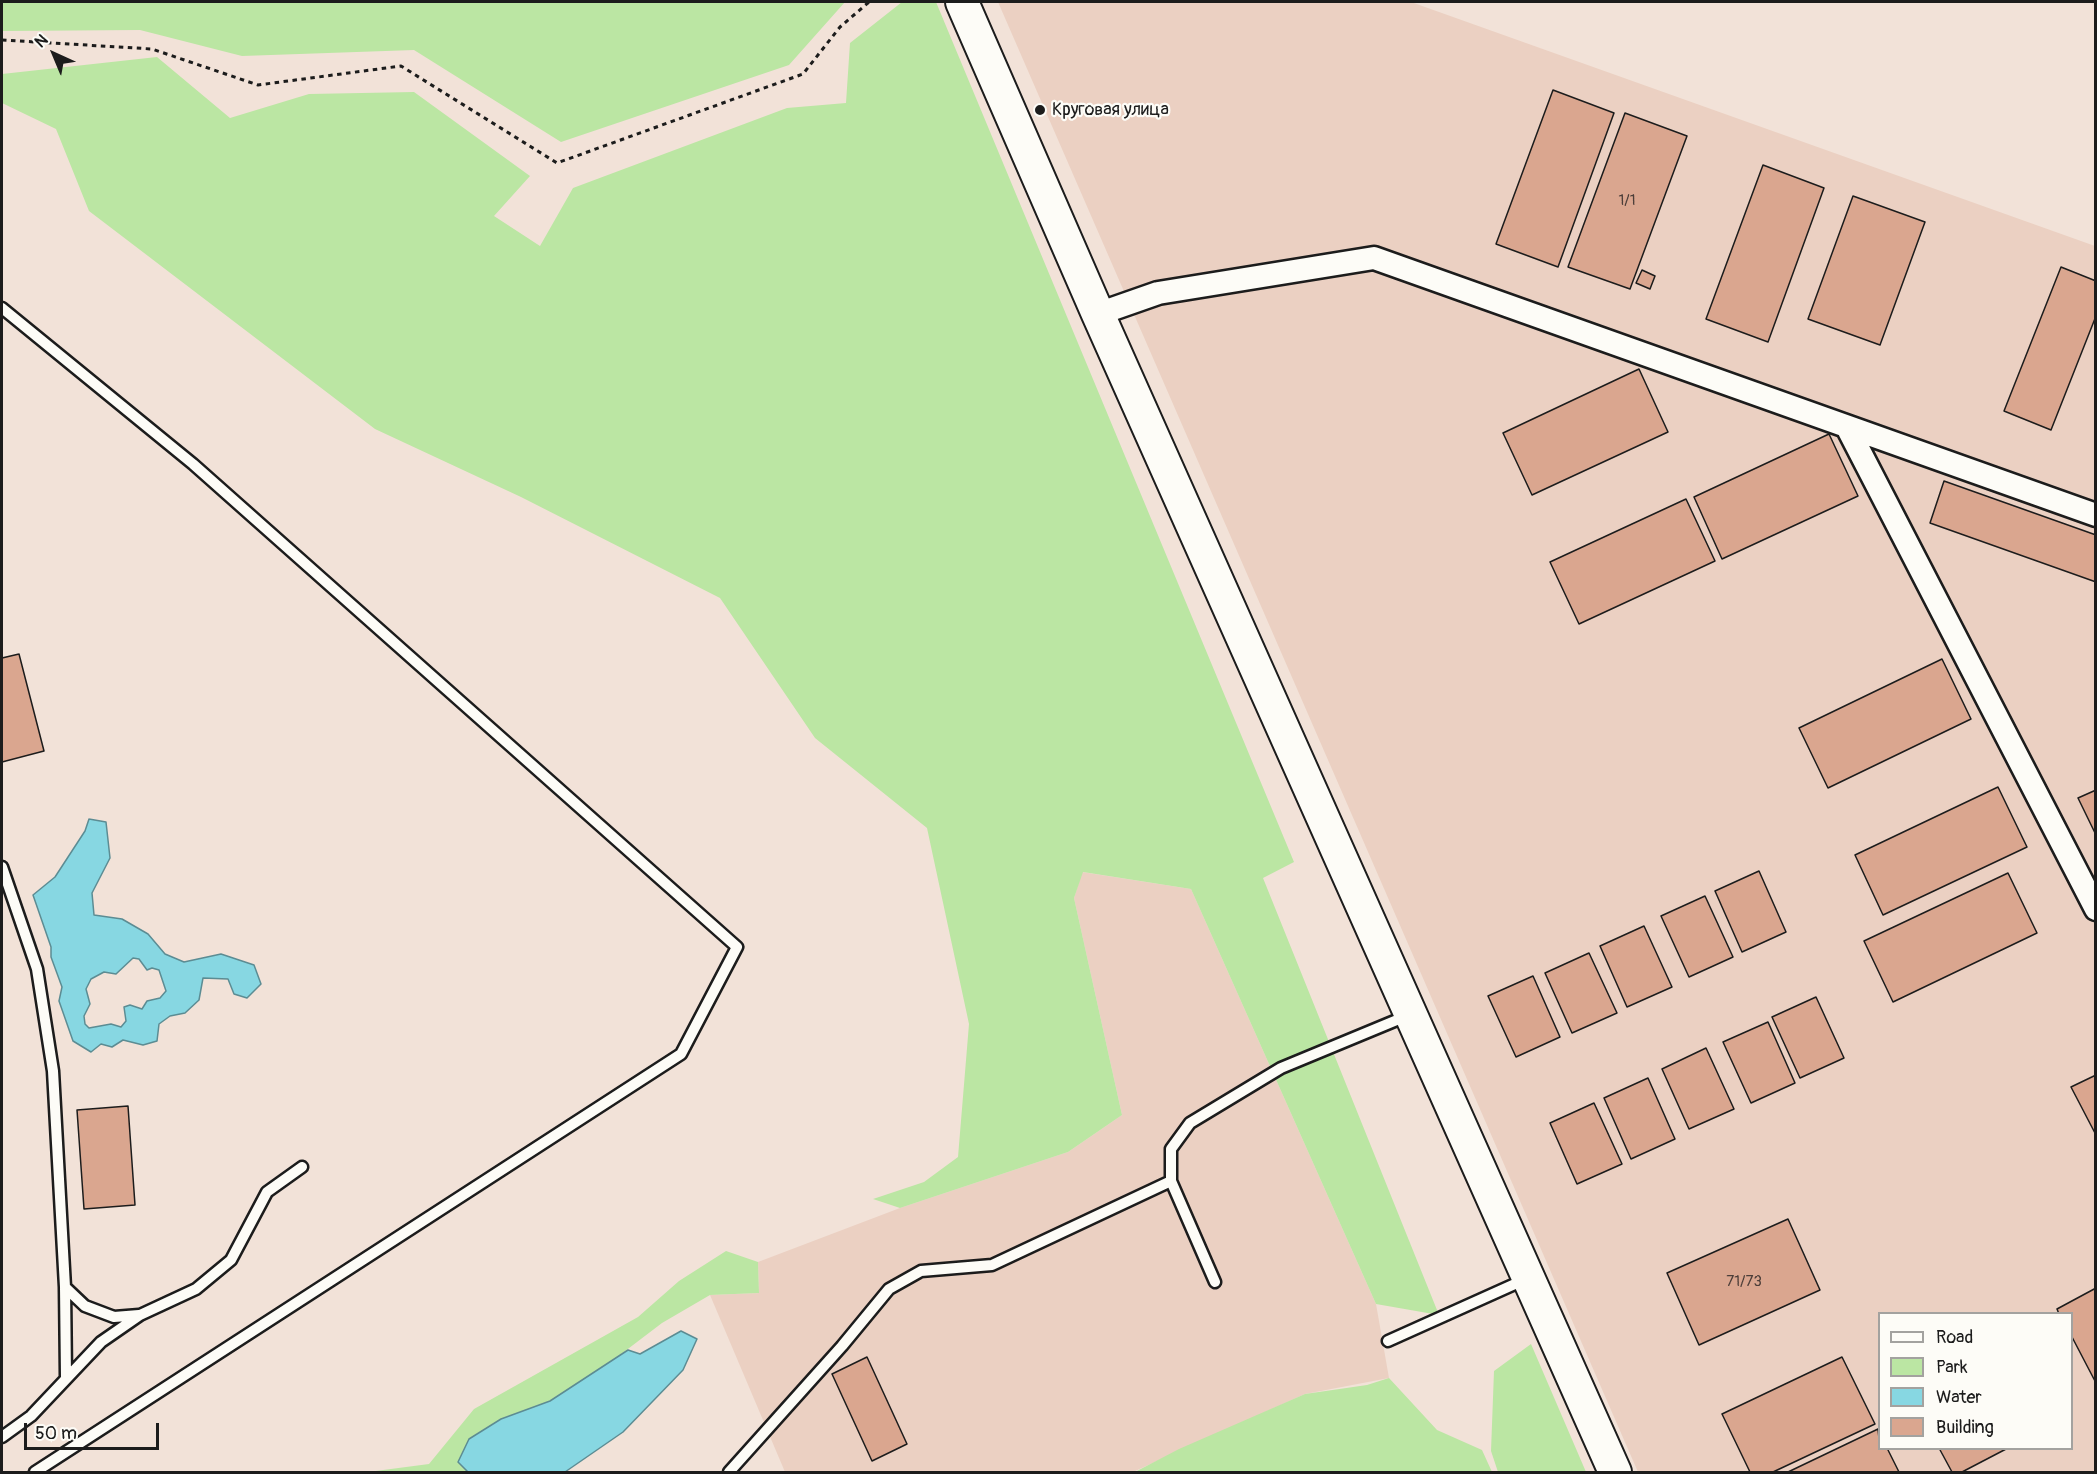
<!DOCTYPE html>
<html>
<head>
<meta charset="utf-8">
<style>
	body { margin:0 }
	#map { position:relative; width:2097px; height:1474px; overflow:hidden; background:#f2e2d8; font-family:Pangolin,sans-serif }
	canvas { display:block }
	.frame { position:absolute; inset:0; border:3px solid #1c1c1c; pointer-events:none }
	.legend { position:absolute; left:1878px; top:1312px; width:195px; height:138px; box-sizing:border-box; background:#fdfcf7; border:2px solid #a3a29f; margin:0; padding:8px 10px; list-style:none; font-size:18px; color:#1c1c1c }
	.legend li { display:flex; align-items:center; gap:12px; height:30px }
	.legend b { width:30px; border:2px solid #a3a29f }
	.north { position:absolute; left:24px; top:24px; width:60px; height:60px; -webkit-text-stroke:4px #fdfcf7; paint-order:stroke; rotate:316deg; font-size:16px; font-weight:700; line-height:24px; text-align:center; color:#1c1c1c }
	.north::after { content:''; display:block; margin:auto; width:21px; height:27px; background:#1c1c1c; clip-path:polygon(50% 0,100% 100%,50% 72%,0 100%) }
	.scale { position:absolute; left:24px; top:1423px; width:135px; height:27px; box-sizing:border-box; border:3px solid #1c1c1c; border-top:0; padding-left:8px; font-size:18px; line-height:21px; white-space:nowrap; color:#1c1c1c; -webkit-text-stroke:4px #fdfcf7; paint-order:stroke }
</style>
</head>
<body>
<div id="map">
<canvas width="2097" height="1474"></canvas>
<div class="frame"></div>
<ul class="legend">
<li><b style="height:8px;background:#fdfcf7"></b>Road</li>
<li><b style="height:16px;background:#bbe6a3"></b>Park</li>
<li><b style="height:16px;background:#87d7e2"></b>Water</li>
<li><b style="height:16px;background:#daa68f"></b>Building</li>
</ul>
<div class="north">N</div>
<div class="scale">50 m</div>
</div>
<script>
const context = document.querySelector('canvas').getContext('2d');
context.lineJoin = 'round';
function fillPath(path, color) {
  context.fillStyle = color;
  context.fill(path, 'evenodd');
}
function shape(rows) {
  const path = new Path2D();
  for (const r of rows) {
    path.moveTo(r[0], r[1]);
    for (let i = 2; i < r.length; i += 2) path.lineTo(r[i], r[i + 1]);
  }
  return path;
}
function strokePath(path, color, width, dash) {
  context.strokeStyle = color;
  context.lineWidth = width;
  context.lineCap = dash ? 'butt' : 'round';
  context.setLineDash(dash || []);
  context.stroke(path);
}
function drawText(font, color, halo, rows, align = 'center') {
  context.font = font + ' Pangolin,sans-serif';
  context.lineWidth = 4.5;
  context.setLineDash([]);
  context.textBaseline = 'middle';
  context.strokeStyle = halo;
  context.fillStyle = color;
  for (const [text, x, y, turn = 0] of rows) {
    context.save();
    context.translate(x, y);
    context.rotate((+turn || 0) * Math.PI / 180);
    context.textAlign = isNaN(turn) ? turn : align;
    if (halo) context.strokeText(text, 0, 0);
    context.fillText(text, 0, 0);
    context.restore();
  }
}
fillPath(shape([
	[998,2,1411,2,2095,246,2095,1472,1638,1472],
	[1880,1314,2072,1314,2072,1448,1880,1448],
	[1082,872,1191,889,1376,1304,1389,1378,1305,1394,1133,1472,785,1472,710,1295,759,1293,758,1262,900,1208,1068,1152,1122,1115,1074,898]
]), '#ebd0c2');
fillPath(shape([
	[2,2,845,2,789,65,561,142,414,50,242,56,140,30,2,31],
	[902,2,936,2,1294,862,1263,878,1439,1315,1376,1304,1191,889,1083,872,1074,898,1122,1115,1068,1152,900,1208,873,1199,924,1182,958,1157,969,1024,927,828,815,738,720,598,521,497,375,429,89,211,56,129,2,103,2,74,157,57,230,118,309,94,414,92,530,176,494,216,540,246,573,188,787,108,846,103,850,43],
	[726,1251,758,1262,759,1293,710,1295,662,1323,591,1377,550,1401,501,1419,458,1462,468,1472,368,1472,429,1464,474,1409,638,1317,679,1281],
	[1531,1344,1586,1472,1498,1472,1491,1451,1494,1371],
	[1389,1378,1437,1430,1482,1450,1492,1472,1135,1472,1179,1449,1305,1394,1367,1385]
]), '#bbe6a3');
const water = shape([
	[89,819,106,822,110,858,92,893,94,915,122,919,148,934,165,954,184,962,221,954,254,965,261,984,247,998,234,994,228,979,203,978,199,1000,185,1013,170,1016,159,1024,157,1041,143,1045,123,1040,112,1047,101,1044,91,1052,73,1041,59,1001,62,987,51,957,51,947,33,895,55,877,85,831,89,819],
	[133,958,139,959,147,970,152,968,159,970,166,991,160,998,147,1001,142,1009,130,1005,124,1007,126,1021,121,1027,111,1024,89,1028,85,1024,84,1016,90,1004,86,989,91,979,104,972,116,974,133,958],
	[681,1331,697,1339,683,1370,623,1432,565,1472,468,1472,458,1462,469,1439,501,1419,550,1401,628,1350,640,1354,681,1331]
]);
fillPath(water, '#87d7e2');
strokePath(water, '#5c8c93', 1.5);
const building = shape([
	[1553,90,1614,113,1558,267,1496,244,1553,90],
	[1625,113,1687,136,1630,289,1568,267,1625,113],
	[1763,165,1824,188,1768,342,1706,319,1763,165],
	[1853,196,1925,222,1880,345,1808,319,1853,196],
	[2061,267,2096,281,2096,316,2051,430,2004,411,2061,267],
	[1642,270,1655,276,1650,289,1636,283,1642,270],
	[1639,369,1668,432,1532,495,1503,433,1639,369],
	[1829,434,1858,496,1722,559,1694,497,1829,434],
	[1944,481,2096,535,2096,582,1930,523,1944,481],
	[1686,499,1715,561,1579,624,1550,562,1686,499],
	[19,654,44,751,2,762,2,658,19,654],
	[1942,659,1971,719,1828,788,1799,728,1942,659],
	[1998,787,2027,847,1883,915,1855,855,1998,787],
	[2096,790,2096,835,2078,798,2096,790],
	[1759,871,1786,932,1742,952,1715,891,1759,871],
	[2008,873,2037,933,1893,1002,1864,941,2008,873],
	[1705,896,1733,957,1689,977,1661,916,1705,896],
	[1644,926,1672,987,1627,1007,1600,946,1644,926],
	[1589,953,1617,1013,1572,1033,1545,973,1589,953],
	[1533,976,1560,1037,1516,1057,1488,996,1533,976],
	[1816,997,1844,1058,1800,1078,1772,1017,1816,997],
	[1768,1022,1795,1083,1751,1103,1723,1042,1768,1022],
	[1706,1048,1734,1109,1689,1129,1662,1069,1706,1048],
	[2096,1075,2096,1135,2071,1087,2096,1075],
	[1648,1078,1675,1139,1631,1159,1604,1098,1648,1078],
	[1594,1103,1622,1164,1577,1184,1550,1123,1594,1103],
	[128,1106,135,1205,84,1209,77,1110,128,1106],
	[1788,1219,1820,1290,1699,1345,1667,1273,1788,1219],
	[2096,1288,2096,1383,2072,1337,2072,1314,2059,1314,2057,1309,2096,1288],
	[867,1357,907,1444,872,1461,832,1374,867,1357],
	[1842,1357,1875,1424,1773,1472,1750,1472,1722,1414,1842,1357],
	[1878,1429,1880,1448,1887,1448,1899,1472,1788,1472,1878,1429],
	[1939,1448,2008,1448,1962,1472,1952,1472,1939,1448]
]);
fillPath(building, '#daa68f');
strokePath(building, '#1c1c1c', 1.5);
const service = shape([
	[2,308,193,464,737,947,681,1054,35,1472],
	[2,867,37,969,53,1071,65,1287,66,1377],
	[1215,1282,1171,1181,1171,1149,1190,1123,1281,1068,1409,1015],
	[65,1287,85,1306,114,1317,139,1315],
	[1388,1341,1526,1279],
	[2,1437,31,1416,101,1342,140,1315,196,1289,231,1260,267,1192,302,1167],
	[729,1472,842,1346,889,1289,921,1271,992,1265,1171,1181]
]);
const minor = shape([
	[1098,314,1158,293,1374,258,2096,515],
	[1847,427,2096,909]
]);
const secondary = shape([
	[962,2,1098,314,1615,1472]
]);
strokePath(service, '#1c1c1c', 15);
strokePath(minor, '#1c1c1c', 27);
strokePath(secondary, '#1c1c1c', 36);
strokePath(shape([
	[2,40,152,49,258,85,401,66,557,163,803,74,840,27,869,2]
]), '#1c1c1c', 3, [4.5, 4.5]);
strokePath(service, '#fdfcf7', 10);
strokePath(minor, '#fdfcf7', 22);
strokePath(secondary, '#fdfcf7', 32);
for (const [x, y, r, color] of [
	[1040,110,6,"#1c1c1c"]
]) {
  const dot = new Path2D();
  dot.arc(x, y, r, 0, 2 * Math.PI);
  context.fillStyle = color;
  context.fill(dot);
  strokePath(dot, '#fdfcf7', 2);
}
drawText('15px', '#4c3e39', null, [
	["1/1",1627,201],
	["71/73",1744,1282]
]);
drawText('18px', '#1c1c1c', '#fdfcf7', [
	["Круговая улица",1052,110]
], 'left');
</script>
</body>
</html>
